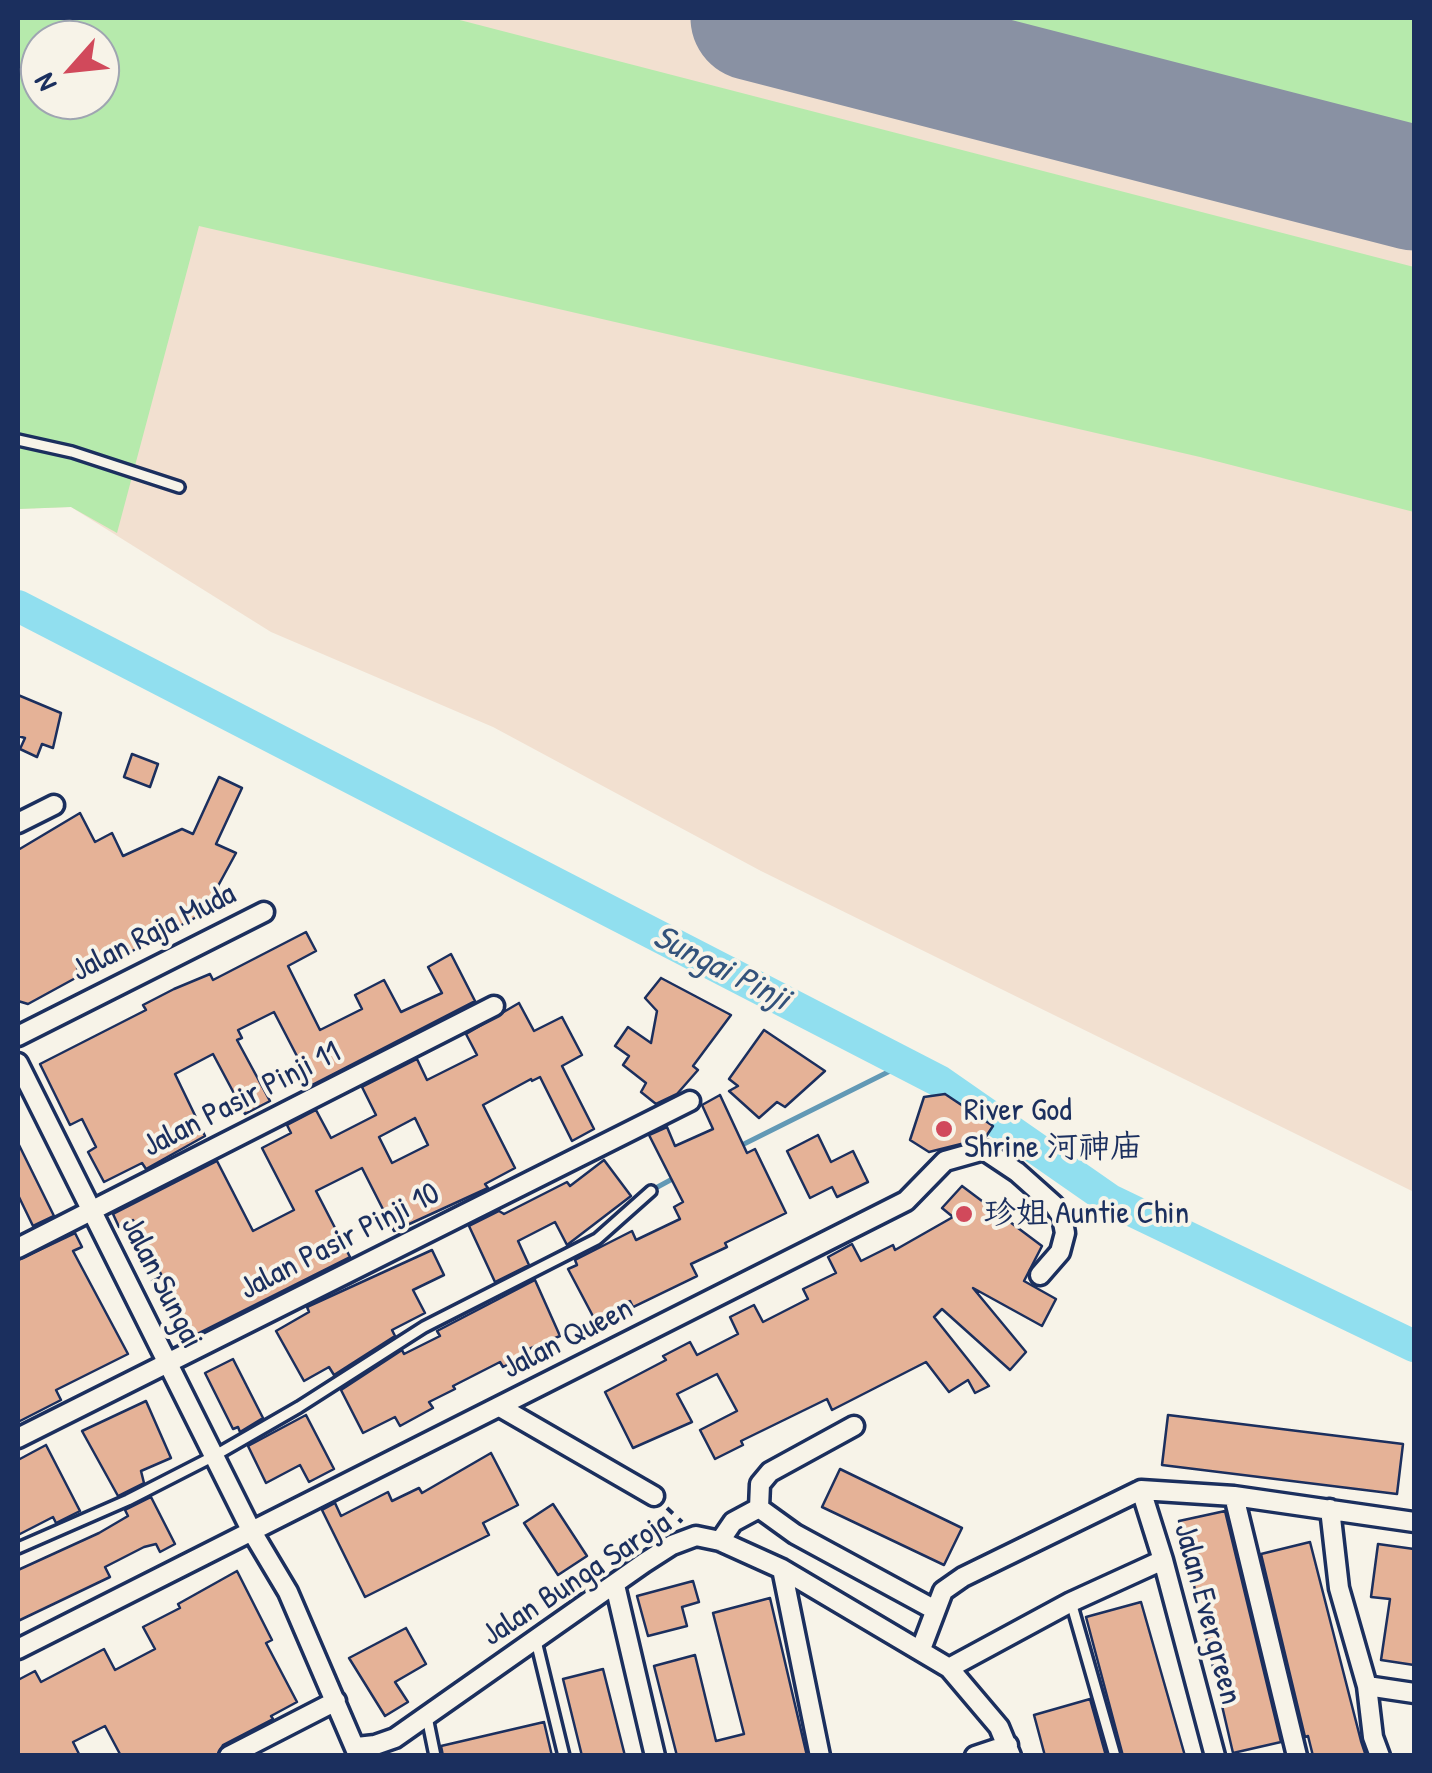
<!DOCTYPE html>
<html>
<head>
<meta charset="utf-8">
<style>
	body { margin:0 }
	#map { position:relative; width:1432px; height:1773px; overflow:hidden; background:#f7f3e8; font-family:"Patrick Hand",sans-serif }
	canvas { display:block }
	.frame { position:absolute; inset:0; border:20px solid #1b2f5e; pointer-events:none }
	.north { position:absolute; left:20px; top:20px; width:100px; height:100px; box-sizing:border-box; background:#f7f3e8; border:2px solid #9fa5b1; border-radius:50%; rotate:243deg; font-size:28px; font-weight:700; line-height:40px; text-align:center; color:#1b2f5e }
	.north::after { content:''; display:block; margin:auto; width:35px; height:45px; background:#d1495b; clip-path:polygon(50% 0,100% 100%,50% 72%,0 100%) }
</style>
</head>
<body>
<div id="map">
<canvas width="1432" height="1773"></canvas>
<div class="frame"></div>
<div class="north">N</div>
</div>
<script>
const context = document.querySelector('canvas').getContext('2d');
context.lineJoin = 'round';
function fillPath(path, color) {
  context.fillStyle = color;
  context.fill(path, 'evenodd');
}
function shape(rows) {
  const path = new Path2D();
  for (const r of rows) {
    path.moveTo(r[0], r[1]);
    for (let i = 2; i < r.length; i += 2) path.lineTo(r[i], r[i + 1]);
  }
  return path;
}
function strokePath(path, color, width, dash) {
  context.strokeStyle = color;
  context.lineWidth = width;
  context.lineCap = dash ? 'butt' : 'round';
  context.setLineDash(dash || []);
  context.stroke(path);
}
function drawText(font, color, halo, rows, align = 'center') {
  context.font = font + ' "Patrick Hand","LXGW WenKai TC",sans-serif';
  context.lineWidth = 8;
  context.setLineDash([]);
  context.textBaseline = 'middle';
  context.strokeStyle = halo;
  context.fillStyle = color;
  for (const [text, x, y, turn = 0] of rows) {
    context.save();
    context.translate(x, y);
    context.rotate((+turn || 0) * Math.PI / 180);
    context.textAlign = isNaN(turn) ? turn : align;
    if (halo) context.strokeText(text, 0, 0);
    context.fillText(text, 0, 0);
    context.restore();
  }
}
fillPath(shape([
	[18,18,1414,18,1414,1192,761,871,493,727,271,632,71,507,18,509],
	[40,40,100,40,100,100,40,100]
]), '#f2e0d0');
fillPath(shape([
	[18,18,452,18,1414,267,1414,512,1200,457,199,226,117,533,71,507,18,509],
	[40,40,100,40,100,100,40,100],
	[969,18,1414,18,1414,132]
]), '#b6eaac');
strokePath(shape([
	[740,1146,906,1063],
	[652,1190,676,1177]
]), '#6299b5', 5);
strokePath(shape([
	[18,606,939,1081,1110,1200,1414,1346]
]), '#91dfef', 32);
strokePath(shape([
	[856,18,879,43,901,56]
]), '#8991a3', 50);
strokePath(shape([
	[753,18,1414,188]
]), '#8991a3', 125);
const building = shape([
	[18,695,61,713,53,748,42,744,37,757,20,749,25,738,18,736,18,695],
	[132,754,158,764,150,787,124,777,132,754],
	[219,777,242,788,216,844,236,853,218,886,225,902,119,958,115,949,77,968,81,975,28,1004,18,1001,18,850,80,813,95,842,112,833,123,856,182,829,193,834,219,777],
	[306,932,316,951,288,966,320,1030,362,1009,355,995,384,980,401,1012,442,993,428,967,451,954,475,1001,312,1085,274,1012,238,1030,242,1038,237,1040,270,1101,245,1114,213,1054,175,1074,205,1136,146,1169,142,1163,104,1182,88,1152,96,1147,82,1119,70,1125,40,1064,146,1010,143,1005,174,989,210,974,213,980,306,932],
	[661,978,731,1015,693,1066,698,1070,677,1094,656,1104,641,1092,646,1083,623,1065,629,1056,615,1046,628,1027,651,1043,657,1011,645,998,661,978],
	[519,1003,534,1031,562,1017,582,1055,562,1066,594,1129,572,1141,540,1077,532,1081,531,1079,483,1105,515,1168,485,1184,488,1188,394,1231,362,1168,316,1191,350,1257,183,1341,152,1281,162,1276,133,1220,119,1227,113,1214,217,1161,253,1231,294,1210,262,1148,291,1133,287,1125,316,1110,331,1138,376,1115,362,1087,417,1059,427,1080,477,1055,466,1034,519,1003],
	[415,1118,428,1145,392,1163,379,1137,415,1118],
	[764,1030,825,1071,785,1107,777,1102,759,1118,729,1091,738,1086,729,1079,764,1030],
	[945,1094,993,1126,985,1138,929,1152,910,1140,924,1097,945,1094],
	[720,1095,747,1153,755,1149,786,1213,725,1243,727,1247,691,1264,697,1276,633,1307,630,1301,595,1320,568,1269,577,1265,575,1260,632,1231,636,1240,680,1219,674,1207,683,1202,649,1135,667,1127,675,1146,713,1129,702,1105,720,1095],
	[818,1135,831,1162,853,1151,868,1182,837,1197,832,1187,810,1198,787,1151,818,1135],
	[18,1143,54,1216,33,1226,18,1195,18,1143],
	[604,1160,631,1196,567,1245,555,1222,518,1241,529,1265,495,1282,469,1226,499,1211,504,1214,567,1182,570,1186,604,1160],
	[962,1186,1042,1246,1024,1281,1056,1299,1042,1326,973,1288,1026,1352,1010,1370,942,1309,934,1317,989,1386,975,1393,968,1380,949,1392,926,1362,832,1410,827,1399,741,1441,743,1445,715,1459,700,1430,737,1411,717,1374,677,1394,692,1422,633,1448,605,1392,666,1360,663,1356,690,1342,697,1355,738,1334,730,1317,754,1305,763,1322,808,1299,803,1289,836,1273,828,1257,852,1244,861,1261,893,1245,895,1250,953,1217,942,1208,962,1186],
	[75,1233,82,1247,73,1251,128,1354,56,1390,61,1400,18,1422,18,1260,75,1233],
	[432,1250,444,1275,413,1290,425,1313,392,1330,395,1336,334,1375,329,1367,304,1381,276,1331,309,1312,307,1307,432,1250],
	[535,1280,560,1336,524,1351,526,1355,503,1367,500,1362,453,1386,455,1389,429,1402,433,1408,400,1426,395,1417,363,1433,341,1390,402,1350,404,1354,440,1336,437,1331,535,1280],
	[233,1359,263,1418,240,1432,238,1427,233,1429,205,1373,233,1359],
	[146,1401,171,1458,141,1471,144,1483,118,1496,82,1431,146,1401],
	[306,1415,334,1469,309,1482,300,1465,266,1483,248,1446,306,1415],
	[1168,1415,1403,1444,1397,1494,1162,1465,1168,1415],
	[46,1445,80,1511,56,1523,53,1517,18,1535,18,1460,46,1445],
	[491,1453,518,1505,483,1523,489,1535,365,1597,322,1510,335,1503,341,1516,388,1492,392,1501,419,1488,422,1493,491,1453],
	[840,1469,962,1528,944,1565,822,1507,840,1469],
	[151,1497,175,1544,160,1552,156,1544,144,1547,105,1567,110,1577,18,1621,18,1570,99,1533,128,1516,125,1510,151,1497],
	[553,1504,587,1556,558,1575,524,1523,553,1504],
	[1225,1511,1281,1742,1233,1753,1179,1521,1225,1511],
	[1310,1542,1361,1741,1366,1756,1313,1756,1308,1736,1305,1737,1261,1554,1310,1542],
	[1378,1544,1414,1549,1414,1665,1381,1660,1390,1599,1371,1597,1378,1544],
	[237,1571,272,1640,266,1643,297,1702,271,1716,273,1719,223,1745,217,1756,121,1756,105,1726,73,1742,80,1756,18,1756,18,1680,35,1671,41,1682,104,1649,115,1670,155,1649,143,1627,180,1608,178,1604,237,1571],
	[693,1581,699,1602,682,1607,687,1626,648,1636,637,1596,693,1581],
	[770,1598,807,1756,677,1756,654,1666,695,1655,716,1741,744,1734,713,1613,770,1598],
	[1141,1602,1185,1756,1123,1756,1086,1617,1141,1602],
	[406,1628,426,1664,395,1682,408,1702,385,1716,349,1658,406,1628],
	[603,1669,625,1756,582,1756,563,1679,603,1669],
	[1090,1699,1106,1756,1045,1756,1034,1715,1090,1699],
	[544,1722,552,1756,443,1756,441,1746,544,1722]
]);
fillPath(building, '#e5b297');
strokePath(building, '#1b2f5e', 2.5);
const lane = shape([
	[18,440,72,452,179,487],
	[18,1548,128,1500,214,1456,299,1407,424,1327,597,1239,651,1191],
	[1071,1602,1115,1756],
	[536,1641,564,1756],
	[427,1717,435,1756]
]);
const street = shape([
	[18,823,54,805],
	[18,1036,264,912],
	[18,1063,251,1530,288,1592,358,1755],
	[18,1248,494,1006],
	[500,1407,654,1496],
	[18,1438,690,1101],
	[1141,1490,1163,1560,1215,1756],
	[1234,1496,1297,1756],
	[759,1508,760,1484,770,1472,854,1426],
	[1330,1509,1339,1588,1367,1686,1373,1737,1380,1756],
	[720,1541,733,1522,759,1508,795,1534,935,1610],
	[782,1569,820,1756],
	[615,1585,655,1756],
	[18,1649,906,1201,945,1161,984,1150,1017,1172,1054,1205,1062,1217,1065,1233,1060,1252,1040,1275],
	[921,1649,943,1591,963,1577,1141,1490,1234,1496,1414,1522],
	[949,1668,1071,1602,1163,1560],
	[1367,1686,1414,1693],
	[357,1747,375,1745,395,1738,644,1563,672,1545,696,1536,720,1541,782,1569,949,1668,999,1727,1011,1756],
	[229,1756,336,1701],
	[975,1756,1008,1745]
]);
strokePath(lane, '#1b2f5e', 16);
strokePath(street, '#1b2f5e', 25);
strokePath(shape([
	[667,1508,682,1522]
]), '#1b2f5e', 4, [8, 8]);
strokePath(lane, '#f7f3e8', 9);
strokePath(street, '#f7f3e8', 18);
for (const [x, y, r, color] of [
	[944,1129,10,"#d1495b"],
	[964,1214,10,"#d1495b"]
]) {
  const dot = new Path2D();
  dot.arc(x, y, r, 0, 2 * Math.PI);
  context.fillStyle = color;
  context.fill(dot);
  strokePath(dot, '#f7f3e8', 4);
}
drawText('32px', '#1b2f5e', '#f7f3e8', [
	["Jalan Raja Muda",154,933,-27],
	["Jalan Pasir Pinji 11",242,1100,-27],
	["Jalan Pasir Pinji 10",340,1242,-27],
	["Jalan Sungai",161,1283,63],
	["Jalan Queen",568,1339,-27],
	["Jalan Bunga Saroja",577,1580,-33],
	["Jalan Evergreen",1207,1614,75]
]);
drawText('32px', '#1b2f5e', '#f7f3e8', [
	["River God",964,1111],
	["Shrine 河神庙",964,1148],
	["珍姐 Auntie Chin",984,1214]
], 'left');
drawText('italic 35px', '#33527b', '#f7f3e8', [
	["Sungai Pinji",721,969,27]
]);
</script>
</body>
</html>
